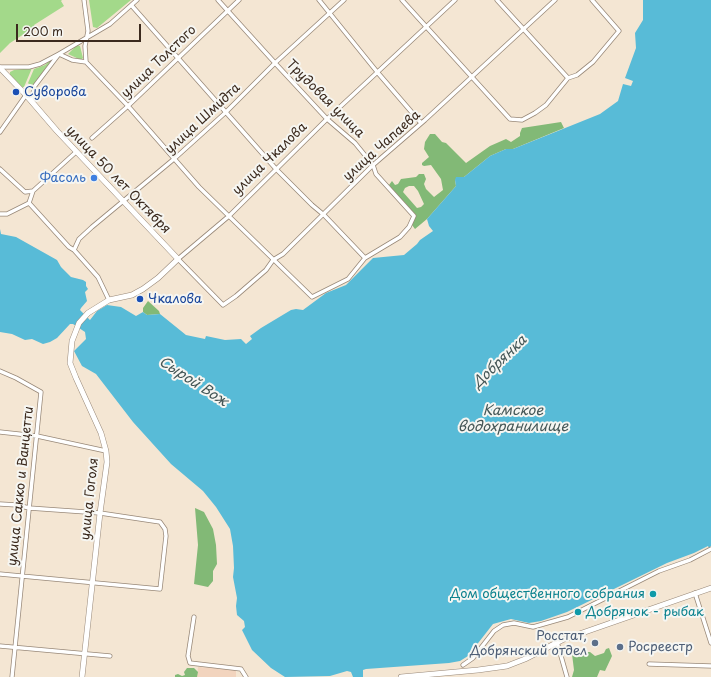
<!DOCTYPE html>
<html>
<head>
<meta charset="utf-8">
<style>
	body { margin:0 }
	#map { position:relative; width:711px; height:677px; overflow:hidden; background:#f4e6d3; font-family:"Playpen Sans",sans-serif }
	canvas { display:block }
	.scale { position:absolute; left:16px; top:24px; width:125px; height:18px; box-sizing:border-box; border:2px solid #3b2a1e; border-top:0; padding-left:5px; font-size:12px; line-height:14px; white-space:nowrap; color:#3b2a1e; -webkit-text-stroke:3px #f6f6f2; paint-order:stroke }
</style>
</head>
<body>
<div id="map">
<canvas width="711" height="677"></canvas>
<div class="scale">200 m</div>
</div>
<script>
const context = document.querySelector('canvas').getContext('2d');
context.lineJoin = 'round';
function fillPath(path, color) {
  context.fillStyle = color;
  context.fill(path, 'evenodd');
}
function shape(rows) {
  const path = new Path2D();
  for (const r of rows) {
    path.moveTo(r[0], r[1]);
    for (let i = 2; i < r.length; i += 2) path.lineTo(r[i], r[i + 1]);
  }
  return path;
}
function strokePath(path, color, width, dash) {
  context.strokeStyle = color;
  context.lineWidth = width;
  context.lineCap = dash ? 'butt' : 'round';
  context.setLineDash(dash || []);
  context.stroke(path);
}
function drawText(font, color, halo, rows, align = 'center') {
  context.font = font + ' "Playpen Sans",sans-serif';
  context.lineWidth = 4;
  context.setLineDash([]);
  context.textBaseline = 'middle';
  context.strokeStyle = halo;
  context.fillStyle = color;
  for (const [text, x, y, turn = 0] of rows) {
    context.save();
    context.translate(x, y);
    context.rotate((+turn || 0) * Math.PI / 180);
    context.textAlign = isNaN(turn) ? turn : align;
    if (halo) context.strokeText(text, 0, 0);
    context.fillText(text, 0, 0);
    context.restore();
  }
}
fillPath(shape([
	[198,667,236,669,236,677,197,677]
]), '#f2d4be');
fillPath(shape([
	[0,0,62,0,61,1,64,6,34,25,35,27,10,43,0,53],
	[89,0,131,0,97,28,93,27],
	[77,45,80,46,83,58,81,60,68,54],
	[52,58,53,60,33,85,30,85,28,83,34,69,45,65],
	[32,68,24,87,21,87,10,75,10,72,14,70]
]), '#a3d98a');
fillPath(shape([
	[561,122,564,128,513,149,506,149,490,156,464,177,455,180,456,186,427,219,415,229,412,225,416,215,397,195,389,185,392,181,395,185,398,184,401,179,416,177,419,174,424,174,426,179,424,184,426,189,434,197,443,190,441,179,431,165,424,166,422,165,422,163,429,157,424,149,425,142,430,134,435,134,442,142,446,143,466,163,490,146,506,139,511,142,520,136,520,133,522,128],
	[409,186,414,186,418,191,424,204,421,207,417,208,403,192,405,188],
	[148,301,159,311,160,314,147,315,143,312,143,308],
	[195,508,204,512,213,529,216,545,217,564,213,571,213,581,208,587,194,584,198,545],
	[609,648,612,656,605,671,600,670,597,677,572,677,574,670,572,654,577,652,590,652,595,656,604,653,606,649],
	[187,668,194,668,198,672,197,677,175,677,175,675,178,674,182,676,185,675,184,672]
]), '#82b976');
fillPath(shape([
	[643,0,711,0,711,546,709,548,708,546,694,553,667,563,567,612,541,621,529,623,511,619,493,624,468,656,460,661,449,663,366,669,363,670,363,677,353,677,351,672,347,671,330,676,285,677,271,668,252,650,242,630,245,627,244,621,237,615,236,606,237,598,233,577,234,568,233,546,230,529,216,507,203,491,171,464,133,422,96,374,82,366,74,351,86,339,85,332,73,324,70,324,57,338,50,342,43,344,32,339,25,340,12,334,0,332,0,229,1,234,16,237,57,260,61,267,71,277,83,280,86,282,86,286,88,289,85,292,87,301,81,308,80,310,90,320,97,311,107,305,121,307,136,316,143,312,147,315,160,314,186,335,205,339,206,336,225,340,241,339,246,344,252,339,250,336,261,328,291,310,296,309,303,310,326,293,346,285,373,258,404,255,417,244,420,240,433,231,429,226,427,219,456,186,455,180,456,177,464,177,490,156,506,149,513,149,600,114,618,101,623,84,631,86,633,81,625,78,636,48,635,33,643,20]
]), '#58bbd7');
const street = shape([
	[84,0,88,31,85,46,86,62],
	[319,0,378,73,421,123],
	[402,0,510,119,522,120,535,113,546,105,568,78,577,75,593,62,619,31,592,0],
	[455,0,327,119,229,216,178,259,223,305,236,296,266,270,273,260,283,254,373,165,425,120,555,0],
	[497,0,568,78],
	[132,6,276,169,312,205,324,215,365,258],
	[86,62,128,106,199,187,312,297,348,279,365,258,400,237,409,227,414,216,376,174,373,165,355,143,327,119,275,63,218,0],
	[0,67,29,67,40,64,59,54,72,60,86,62],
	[32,102,34,87,59,54,110,24,137,0],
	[0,132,26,95],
	[92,138,128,106,239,0],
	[0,169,25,192,33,191],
	[29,203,69,247,74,250,98,277,109,300],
	[29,203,33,191,76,152],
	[0,214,7,214,29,203],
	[74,250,79,239,92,227,174,159,225,113,275,63,344,0],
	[0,371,16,378,41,392,12,677],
	[0,432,37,436,106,451],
	[0,504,17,505,29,508,100,513,160,522,165,529,166,536,160,589,0,574],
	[695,593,711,643],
	[194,617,188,656,190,663,241,669,246,677],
	[557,642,567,677],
	[0,646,110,656],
	[649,664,711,666],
	[463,665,473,658,494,631,503,625,514,623,533,627,568,617,659,571,690,560,711,549]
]);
const secondary = shape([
	[0,68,26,95,57,131,178,259,158,278,143,289,132,295,109,300,88,313,79,323,72,341,70,363,76,378,101,433,106,451,107,462,100,513,82,677],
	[401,677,478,670,507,666,525,659,562,640,711,588]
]);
strokePath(street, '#988878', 5);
strokePath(secondary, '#988878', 6);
strokePath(street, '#fff', 3.5);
strokePath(secondary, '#fff', 5);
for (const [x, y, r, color] of [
	[16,92,4,"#1a4fb4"],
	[94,178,4,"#3f7fe0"],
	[140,299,4,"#1a4fb4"],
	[653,594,4,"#0f9aa8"],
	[578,612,4,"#0f9aa8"],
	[595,643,4,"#5c6f8a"],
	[620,647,4,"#5c6f8a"]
]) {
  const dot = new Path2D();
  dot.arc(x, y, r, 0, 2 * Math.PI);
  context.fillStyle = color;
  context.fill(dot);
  strokePath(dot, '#f6f6f2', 1.5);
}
drawText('13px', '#3b2a1e', '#f6f6f2', [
	["улица Толстого",159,62,-44],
	["Трудовая улица",325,99,45],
	["улица Шмидта",203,119,-43],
	["улица Чапаева",382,146,-42],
	["улица Чкалова",270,159,-44],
	["улица 50 лет Октября",118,180,46],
	["улица Сакко и Ванцетти",21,486,-84],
	["улица Гоголя",90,499,-84]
]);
drawText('13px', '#164399', '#f6f6f2', [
	["Суворова",24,92],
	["Чкалова",148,299]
], 'left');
drawText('13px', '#366cbe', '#f6f6f2', [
	["Фасоль",86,178]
], 'right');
drawText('13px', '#0d838f', '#f6f6f2', [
	["Дом общественного собрания",645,594],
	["Добрячок - рыбак",586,612,"left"]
], 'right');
drawText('13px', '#4e5e75', '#f6f6f2', [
	["Росстат,",587,636],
	["Добрянский отдел",587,651],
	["Росреестр",628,647,"left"]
], 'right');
drawText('italic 14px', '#445656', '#f6f6f2', [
	["Добрянка",500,362,-44],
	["Сырой Вож",193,382,33],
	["Камское",513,411],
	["водохранилище",513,427]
]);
</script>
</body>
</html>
